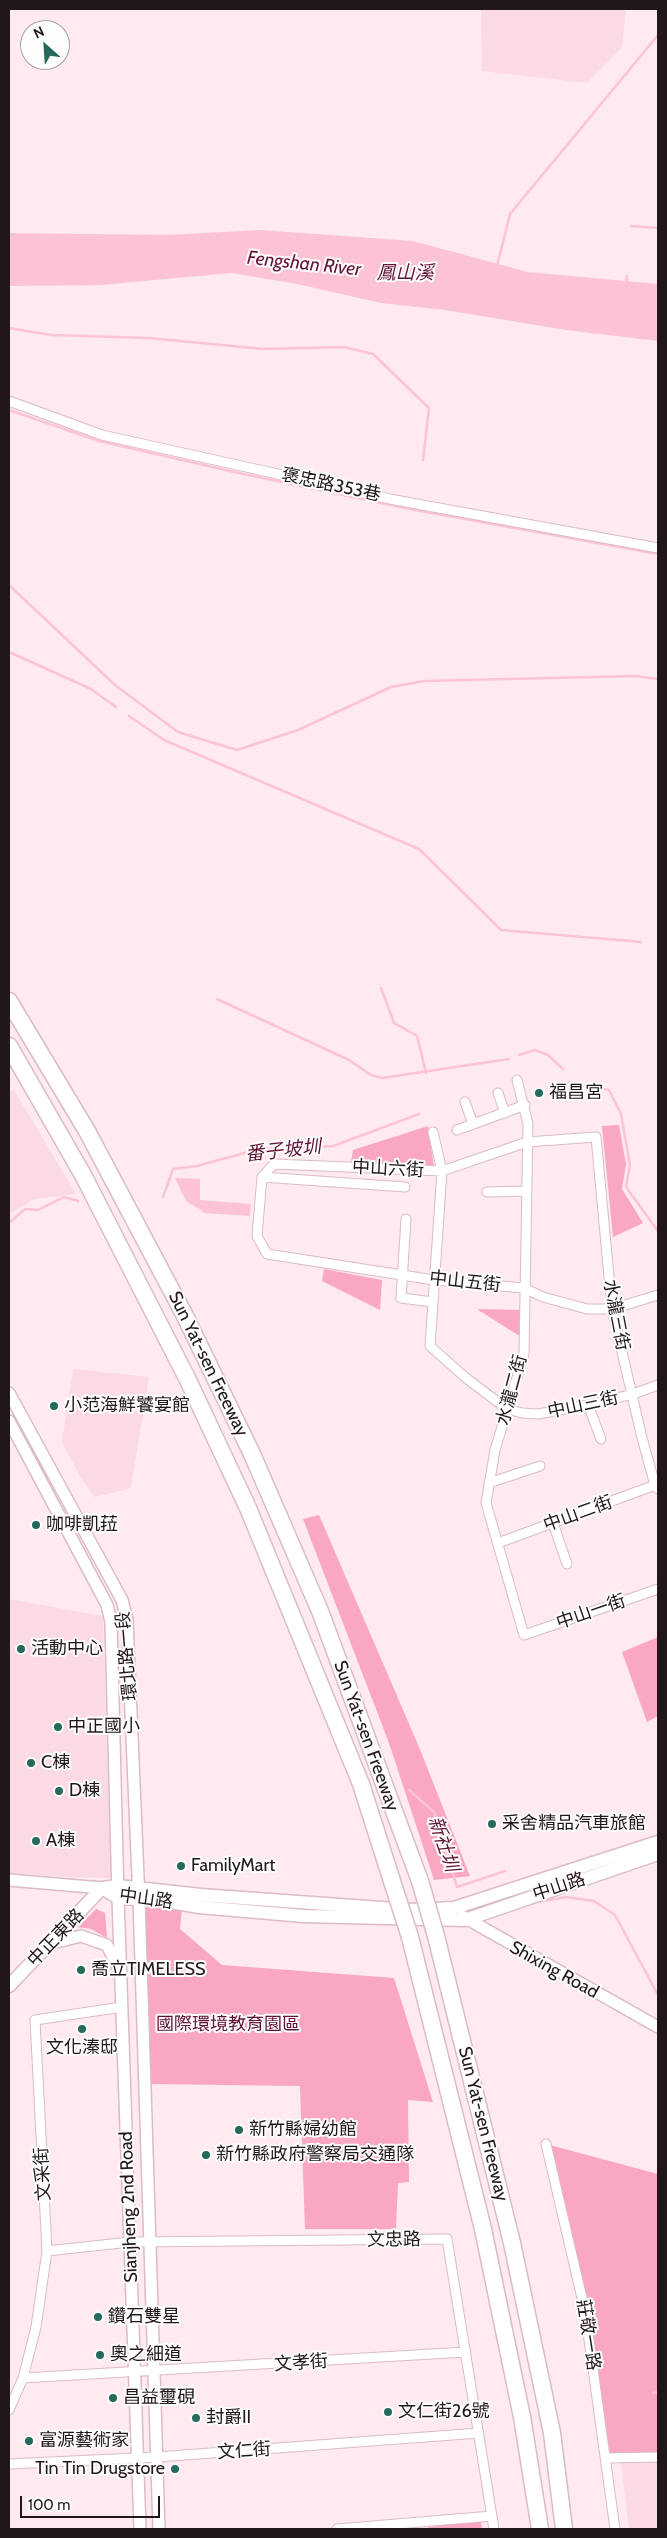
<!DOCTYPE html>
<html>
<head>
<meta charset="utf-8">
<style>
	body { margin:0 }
	#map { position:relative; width:667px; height:2538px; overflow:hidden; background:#feeaef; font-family:Cabin,sans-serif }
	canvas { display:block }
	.frame { position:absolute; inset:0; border:10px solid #211619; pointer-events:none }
	.north { position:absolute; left:20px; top:20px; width:50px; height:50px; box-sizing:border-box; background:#fdfdfd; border:1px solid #a5a1a2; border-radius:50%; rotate:334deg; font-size:14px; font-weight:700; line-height:20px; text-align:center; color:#211619 }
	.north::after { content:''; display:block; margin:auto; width:18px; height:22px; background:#256a5d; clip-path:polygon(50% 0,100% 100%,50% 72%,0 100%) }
	.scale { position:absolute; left:20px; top:2496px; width:140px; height:22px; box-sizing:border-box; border:2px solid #211619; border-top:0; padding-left:6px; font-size:15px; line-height:18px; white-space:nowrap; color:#211619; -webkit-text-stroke:4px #fdfdfd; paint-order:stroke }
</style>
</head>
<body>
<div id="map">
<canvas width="667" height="2538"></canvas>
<div class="frame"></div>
<div class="north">N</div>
<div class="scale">100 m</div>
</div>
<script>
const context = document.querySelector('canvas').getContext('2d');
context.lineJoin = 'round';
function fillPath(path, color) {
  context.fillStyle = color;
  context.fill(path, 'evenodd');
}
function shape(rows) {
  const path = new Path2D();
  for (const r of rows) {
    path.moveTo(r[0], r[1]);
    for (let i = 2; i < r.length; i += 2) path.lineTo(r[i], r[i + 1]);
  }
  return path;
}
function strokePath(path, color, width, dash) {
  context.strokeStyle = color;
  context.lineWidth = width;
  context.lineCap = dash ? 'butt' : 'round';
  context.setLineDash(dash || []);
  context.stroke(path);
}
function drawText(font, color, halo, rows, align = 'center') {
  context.font = font + ' Cabin,"Noto Sans TC",sans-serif';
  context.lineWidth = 4;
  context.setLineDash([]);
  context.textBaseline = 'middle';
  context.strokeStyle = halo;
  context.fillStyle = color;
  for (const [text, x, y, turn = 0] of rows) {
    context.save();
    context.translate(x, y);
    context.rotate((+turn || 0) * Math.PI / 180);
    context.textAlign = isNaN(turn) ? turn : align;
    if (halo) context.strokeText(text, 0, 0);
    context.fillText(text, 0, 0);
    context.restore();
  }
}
fillPath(shape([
	[481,9,626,9,622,47,587,83,482,71],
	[14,1090,76,1194,34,1199,9,1214,9,1091],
	[73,1369,149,1377,131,1488,95,1497,81,1478,62,1442],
	[9,1599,103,1616,111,1878,65,1877,9,1873],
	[619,2447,658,2449,658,2529,629,2529]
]), '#fbdae3');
fillPath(shape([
	[619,1125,626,1164,622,1189,643,1223,613,1237,602,1126],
	[428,1126,434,1167,351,1163,353,1150],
	[324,1269,382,1280,380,1310,322,1281],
	[477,1309,521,1310,521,1337],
	[319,1515,419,1747,470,1876,434,1880,389,1743,303,1519],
	[658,1637,658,1716,647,1722,622,1652],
	[145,1905,182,1908,180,1929,222,1965,394,1978,433,2102,408,2100,409,2182,398,2183,396,2229,305,2229,300,2086,151,2084],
	[96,1909,105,1913,107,1938,91,1929,78,1927],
	[546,2144,658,2174,658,2457,606,2458,585,2311],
	[481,2520,482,2529,429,2529,428,2527]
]), '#faa7c2');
fillPath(shape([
	[260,230,413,241,528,272,658,284,658,341,566,330,445,310,381,303,297,284,231,273,101,285,9,286,9,233,166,235],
	[175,1178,200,1179,200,1200,251,1204,250,1216,205,1213,186,1201]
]), '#fcc3d5');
strokePath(shape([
	[631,226,658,228],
	[497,266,510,214,658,35],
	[626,284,627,276],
	[9,328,51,335,148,338,264,349,344,347,373,354,429,408,423,460],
	[9,410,99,441,239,473,410,509,658,554],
	[9,585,115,685,178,732,237,750,298,730,391,687,424,681,635,676,658,679],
	[9,652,91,689,116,707],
	[129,716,164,740,419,849,501,930,641,942],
	[381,988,394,1023,417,1036,426,1073],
	[217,999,349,1060,371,1075,382,1078,509,1059],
	[519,1055,535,1050,548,1055,563,1069],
	[568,1082,609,1090,621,1114,630,1165,626,1187,658,1231],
	[163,1197,173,1169,197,1166,259,1149,333,1146,419,1114],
	[9,1223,25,1209,38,1210,64,1197,78,1201],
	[409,1790,434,1812,457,1887,505,1871],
	[530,1903,566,1897,594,1901,615,1915,658,1995],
	[653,2393,658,2392]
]), '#fcc3d5', 2.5);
const minor = shape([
	[9,401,102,435,395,500,658,548],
	[517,1080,528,1124,524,1354,495,1450,486,1503,524,1635,658,1589],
	[498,1093,505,1113],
	[465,1102,473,1124],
	[457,1130,525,1105],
	[433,1132,442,1171,430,1346,466,1378,507,1409,522,1413,538,1414,588,1405,633,1394,658,1385],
	[262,1177,405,1187],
	[487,1192,526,1191],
	[406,1219,401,1298,433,1302],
	[658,1295,612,1309,587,1309,543,1297,524,1288,434,1280,267,1254,257,1236,262,1177,274,1164,442,1171,527,1142,596,1137,612,1309,642,1438,655,1485,658,1489],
	[588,1405,601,1439],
	[489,1483,540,1466],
	[553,1523,567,1564],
	[498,1543,658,1484],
	[546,2144,585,2311,615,2529],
	[47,2251,130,2242,447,2239,494,2529],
	[23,2378,466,2352],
	[9,2410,23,2378,36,2327,47,2251,35,2020,122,2007],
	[606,2458,658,2457],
	[9,2464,157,2457,479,2433],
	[337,2529,492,2516]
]);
const tertiary = shape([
	[9,1393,122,1600,127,1620,139,1900,159,2529],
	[9,1421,107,1605,111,1622,118,1898,140,2529],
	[9,1880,102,1888],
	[462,1916,658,2027],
	[49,1944,81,1936,107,1945,118,1968]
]);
const secondary = shape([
	[102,1888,118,1898,159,1900,199,1907,304,1916,465,1920,658,1854],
	[102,1888,118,1886,201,1895,409,1910,454,1908,658,1842],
	[9,1986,102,1888]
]);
const motorway = shape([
	[9,1001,87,1131,184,1314,252,1454,320,1611,420,1881],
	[9,1046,83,1175,187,1378,248,1508,361,1784,391,1878],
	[436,1936,512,2243,552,2433,564,2529],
	[410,1937,483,2229,522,2417,540,2529]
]);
strokePath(minor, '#dbbbc4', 11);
strokePath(tertiary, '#dbbbc4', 14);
strokePath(secondary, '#dbbbc4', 15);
strokePath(motorway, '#dbbbc4', 19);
strokePath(minor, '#fff', 9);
strokePath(tertiary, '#fff', 11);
strokePath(secondary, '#fff', 12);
strokePath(motorway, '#fff', 16);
const motorwayBridge = shape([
	[391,1878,410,1937],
	[420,1881,436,1936]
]);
strokePath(motorwayBridge, '#dbbbc4', 19, []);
strokePath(motorwayBridge, '#fff', 16);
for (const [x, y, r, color] of [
	[539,1093,5,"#256a5d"],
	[54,1406,5,"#256a5d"],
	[36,1525,5,"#256a5d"],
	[21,1649,5,"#256a5d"],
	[58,1727,5,"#256a5d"],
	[31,1763,5,"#256a5d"],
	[59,1791,5,"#256a5d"],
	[492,1824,5,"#256a5d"],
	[36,1841,5,"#256a5d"],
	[181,1866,5,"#256a5d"],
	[81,1970,5,"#256a5d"],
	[82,2029,5,"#256a5d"],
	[239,2130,5,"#256a5d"],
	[206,2155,5,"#256a5d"],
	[98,2317,5,"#256a5d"],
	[100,2355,5,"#256a5d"],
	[113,2398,5,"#256a5d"],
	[388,2412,5,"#256a5d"],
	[196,2418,5,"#256a5d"],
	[29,2441,5,"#256a5d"],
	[175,2469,5,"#256a5d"]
]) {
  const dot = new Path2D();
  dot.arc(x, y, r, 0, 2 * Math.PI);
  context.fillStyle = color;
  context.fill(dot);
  strokePath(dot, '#fdfdfd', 2);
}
drawText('18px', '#211619', '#fdfdfd', [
	["褒忠路353巷",331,485,12],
	["中山六街",388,1169,3],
	["中山五街",465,1282,6],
	["水瀧三街",616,1315,79],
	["Sun Yat-sen Freeway",208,1364,64],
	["水瀧二街",512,1390,-75],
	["中山三街",583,1405,-12],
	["中山二街",578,1514,-20],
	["中山一街",591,1612,-19],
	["環北路一段",127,1656,-95],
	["Sun Yat-sen Freeway",366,1736,70],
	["中山路",559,1887,-18],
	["中山路",146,1899,8],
	["中正東路",56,1938,-46],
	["Shixing Road",554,1970,29],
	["Sun Yat-sen Freeway",483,2124,76],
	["文采街",43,2174,-93],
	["Sianjheng 2nd Road",129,2207,-92],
	["文忠路",394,2240,-1],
	["莊敬一路",588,2335,81],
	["文孝街",301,2363,-4],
	["文仁街",244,2451,-4]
]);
drawText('18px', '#211619', '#fdfdfd', [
	["福昌宮",549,1093],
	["小范海鮮饕宴館",64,1406],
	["咖啡凱菈",46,1525],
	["活動中心",31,1649],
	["中正國小",68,1727],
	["C棟",41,1763],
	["D棟",69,1791],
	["采舍精品汽車旅館",502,1824],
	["A棟",46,1841],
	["FamilyMart",191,1866],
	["喬立TIMELESS",91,1970],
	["文化溱邸",82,2048,"center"],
	["新竹縣婦幼館",249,2130],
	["新竹縣政府警察局交通隊",216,2155],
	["鑽石雙星",108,2317],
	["奧之細道",110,2355],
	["昌益璽硯",123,2398],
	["文仁街26號",398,2412],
	["封爵II",206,2418],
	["富源藝術家",39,2441],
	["Tin Tin Drugstore",165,2469,"right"]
], 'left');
drawText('18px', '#601135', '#fdfdfd', [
	["國際環境教育園區",228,2025]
]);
drawText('italic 19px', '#621336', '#fdfdfd', [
	["Fengshan River",304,264,6],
	["鳳山溪",405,273],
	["番子坡圳",283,1151,-6],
	["新社圳",443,1844,71]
]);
</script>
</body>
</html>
